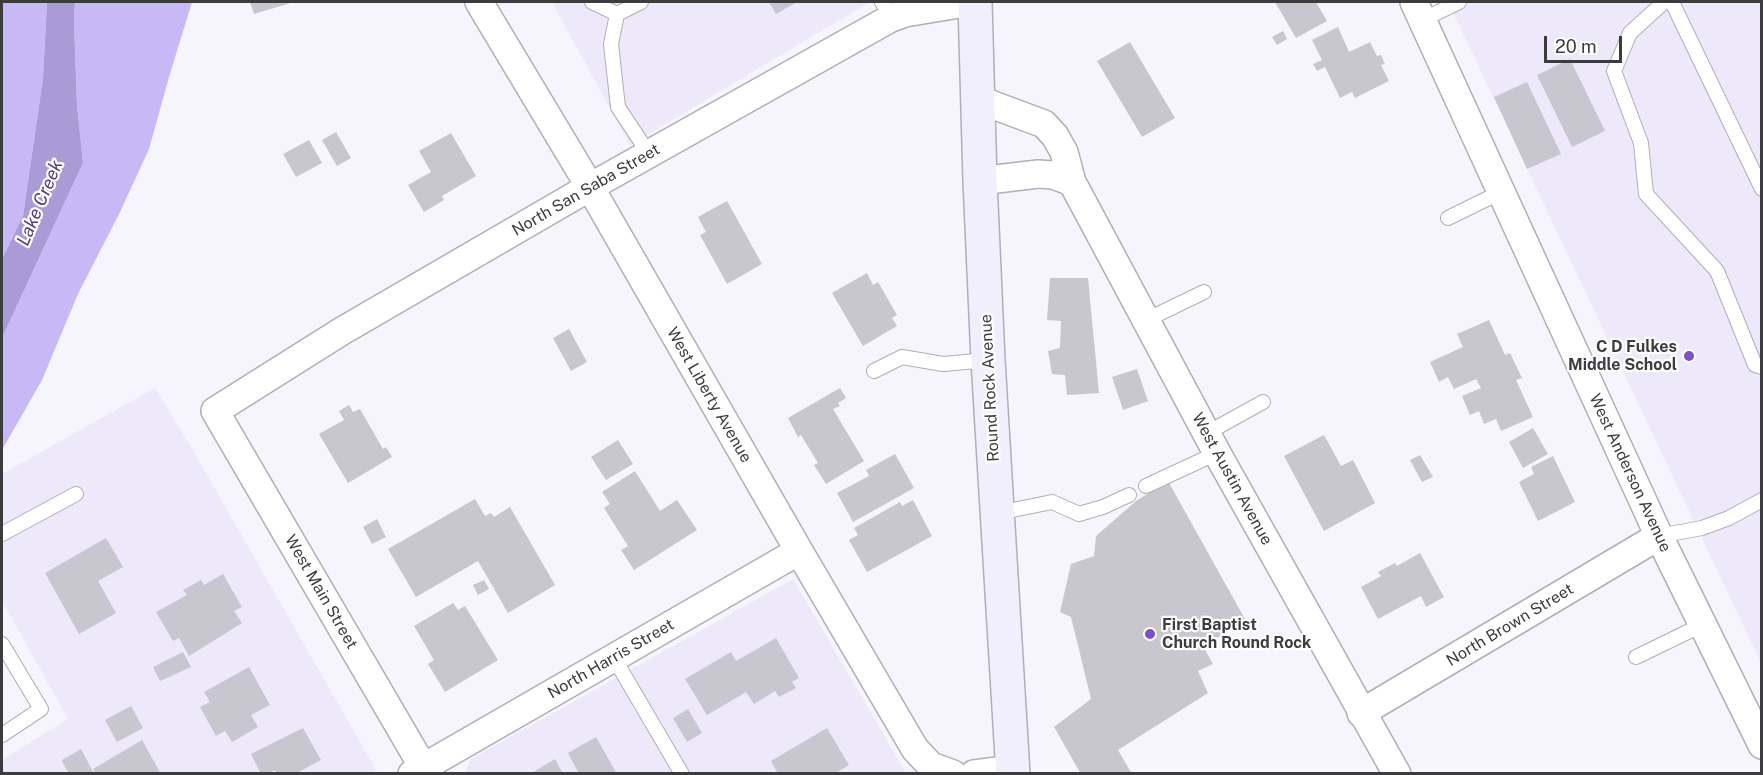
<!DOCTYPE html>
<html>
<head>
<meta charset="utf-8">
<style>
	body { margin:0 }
	#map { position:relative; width:1763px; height:775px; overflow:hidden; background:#f6f4fd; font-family:"Public Sans",sans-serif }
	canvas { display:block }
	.frame { position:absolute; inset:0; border:3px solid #3c3b3e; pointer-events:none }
	.scale { position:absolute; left:1544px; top:36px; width:78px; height:27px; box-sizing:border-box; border:3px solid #3c3b3e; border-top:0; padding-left:8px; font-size:18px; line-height:21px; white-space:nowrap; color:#3c3b3e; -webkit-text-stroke:4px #fff; paint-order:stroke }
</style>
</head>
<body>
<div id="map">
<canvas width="1763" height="775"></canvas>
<div class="frame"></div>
<div class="scale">20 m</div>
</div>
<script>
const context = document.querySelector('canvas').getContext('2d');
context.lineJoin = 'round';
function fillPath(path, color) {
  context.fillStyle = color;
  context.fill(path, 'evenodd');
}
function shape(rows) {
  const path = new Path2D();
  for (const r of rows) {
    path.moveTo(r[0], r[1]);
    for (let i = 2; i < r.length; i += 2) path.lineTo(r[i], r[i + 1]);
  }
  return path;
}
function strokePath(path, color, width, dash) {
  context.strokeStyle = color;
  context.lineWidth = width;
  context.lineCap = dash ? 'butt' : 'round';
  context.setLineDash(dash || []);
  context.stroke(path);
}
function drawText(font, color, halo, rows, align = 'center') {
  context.font = font + ' "Public Sans",sans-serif';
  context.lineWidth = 4.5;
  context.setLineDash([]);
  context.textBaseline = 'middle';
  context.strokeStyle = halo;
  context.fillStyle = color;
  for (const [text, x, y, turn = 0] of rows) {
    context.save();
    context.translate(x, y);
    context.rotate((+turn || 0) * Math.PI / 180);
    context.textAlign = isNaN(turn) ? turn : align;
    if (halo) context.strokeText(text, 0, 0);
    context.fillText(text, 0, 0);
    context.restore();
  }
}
fillPath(shape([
	[552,2,870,2,630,145],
	[1448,2,1761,2,1761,663,1470,48],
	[155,388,191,447,376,770,369,774,2,774,2,760,68,719,2,601,2,474],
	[793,579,906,773,465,774,471,759]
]), '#ede9fa');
fillPath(shape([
	[2,2,47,2,43,78,23,216,2,259],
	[75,2,192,2,169,77,149,149,119,214,78,294,42,380,2,450,2,338,83,163,77,105,74,20]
]), '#c8b8f5');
fillPath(shape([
	[47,2,75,2,74,20,77,105,83,163,2,338,2,259,23,216,43,78]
]), '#aa9ad6');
fillPath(shape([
	[250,2,294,2,254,14],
	[769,2,797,2,776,14],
	[1275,2,1316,2,1327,21,1296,38],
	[1338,27,1349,52,1370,42,1377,56,1381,55,1385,64,1381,65,1389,81,1355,98,1352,92,1340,98,1325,67,1317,71,1313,64,1322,60,1312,40],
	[1283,31,1287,39,1277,45,1272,37],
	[1130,42,1175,118,1142,137,1097,61],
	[1570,59,1605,131,1572,147,1537,75],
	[1527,82,1561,154,1527,169,1494,97],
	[336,132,351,158,337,166,322,140],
	[451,133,476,176,442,196,444,200,424,212,408,185,431,172,419,151],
	[309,140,322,163,296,177,283,154],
	[727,201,762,264,727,284,700,235,706,232,698,217],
	[867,273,873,285,878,282,897,315,892,318,897,326,863,346,832,293],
	[1050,278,1088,278,1099,393,1067,395,1065,375,1052,374,1048,351,1060,348,1061,321,1047,320],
	[1489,320,1505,355,1510,353,1522,378,1516,380,1533,417,1501,431,1496,419,1484,424,1479,411,1470,415,1462,396,1481,388,1476,379,1454,389,1448,377,1439,382,1430,362,1463,347,1457,334],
	[569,329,587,362,571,371,553,338],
	[1137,369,1148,401,1123,410,1112,377],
	[840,388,846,398,838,403,840,406,833,409,864,461,826,484,814,465,818,463,801,435,798,437,788,418],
	[349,405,353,412,360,409,383,449,386,447,392,457,348,483,319,434,344,420,339,411],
	[1533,428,1548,454,1523,468,1509,442],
	[1324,435,1341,466,1353,460,1375,503,1324,531,1284,456],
	[618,440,633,464,606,480,591,457],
	[895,454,914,488,853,522,837,493,869,476,866,470],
	[1420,455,1433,477,1422,482,1410,460],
	[1553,456,1575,502,1538,521,1519,482,1534,474,1531,467],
	[635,471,660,511,677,500,697,530,634,570,621,550,628,546,604,508,610,504,602,492],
	[1168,481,1246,621,1203,646,1213,664,1198,671,1208,693,1118,750,1132,774,1081,774,1054,727,1091,699,1071,617,1060,612,1071,564,1094,556,1096,536,1136,501],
	[475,499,485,516,491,513,494,517,510,507,555,585,508,613,478,561,416,597,388,549],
	[913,500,932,536,867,572,849,540,858,535,854,528,900,502,902,506],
	[377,519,386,537,372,544,363,527],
	[106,538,123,567,98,581,116,613,79,634,45,573],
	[1420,553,1444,597,1426,607,1421,596,1378,619,1361,587,1381,576,1378,572,1395,563,1397,566],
	[223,574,242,607,234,611,242,623,189,656,179,638,173,641,156,612,187,595,183,590,201,580,204,585],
	[484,580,489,589,478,595,473,585],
	[453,603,458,610,465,606,498,660,445,692,428,664,434,660,414,626],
	[776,638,799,678,792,682,796,688,779,697,775,691,754,704,746,692,707,715,685,679,731,652,736,661],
	[183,652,191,667,160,681,153,667],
	[249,667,270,705,251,715,258,727,232,742,225,731,216,736,200,707,210,702,204,692],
	[131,706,143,728,117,742,105,720],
	[688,709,702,733,687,742,673,718],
	[303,728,321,760,295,774,277,774,275,770,267,774,261,774,251,754],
	[827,728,849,765,834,774,778,774,771,761],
	[596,737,617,774,579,774,568,753],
	[142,740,161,774,96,774,93,769],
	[81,749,94,774,69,774,63,763,62,760],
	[555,759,563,774,530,774]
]), '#c8c6ce');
const lane = shape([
	[592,2,617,14,611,44,618,107,649,154],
	[882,2,891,18],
	[1664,2,1630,33,1614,71,1641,143,1646,194,1717,271,1755,365,1762,367],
	[1672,2,1762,189],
	[617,14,641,2],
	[1422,20,1459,2],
	[1448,218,1501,192],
	[1146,320,1204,292],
	[874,371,902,357,943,364,988,360],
	[1207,433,1263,402],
	[1146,486,1217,453],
	[998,513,1052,502,1079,514,1103,507,1129,495],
	[2,534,76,494],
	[1659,536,1702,528,1729,518,1762,500],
	[2,644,41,709,2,735],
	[1636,657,1702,625],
	[614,658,682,774]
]);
const street = shape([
	[479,2,590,187,799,551,915,749,931,766,953,774],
	[1414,2,1659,536,1762,745],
	[977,99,1044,124,1055,136,1064,152,1072,182,1217,453,1397,774],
	[980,181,1038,174,1053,175,1072,182],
	[1361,713,1659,536],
	[412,774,799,551],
	[427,774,215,411,342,331,590,187,891,18,905,13,971,2],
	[974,774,1013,769]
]);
const secondary = shape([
	[975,2,980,181,988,360,1013,774]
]);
strokePath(lane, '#b0aeb6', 16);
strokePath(street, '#b0aeb6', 30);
strokePath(secondary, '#b0aeb6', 36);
strokePath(lane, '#fff', 14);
strokePath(street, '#fff', 27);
strokePath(secondary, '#f2effc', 33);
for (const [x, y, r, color] of [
	[1689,356,6,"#7c50c9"],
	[1150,634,6,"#7c50c9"]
]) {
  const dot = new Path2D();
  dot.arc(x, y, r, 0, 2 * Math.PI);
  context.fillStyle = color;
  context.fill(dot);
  strokePath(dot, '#fff', 2);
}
drawText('16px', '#3c3b3e', '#fff', [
	["North San Saba Street",586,190,-30],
	["Round Rock Avenue",990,388,-93],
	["West Liberty Avenue",709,395,60],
	["West Anderson Avenue",1630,473,65],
	["West Austin Avenue",1232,479,61],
	["West Main Street",321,592,60],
	["North Brown Street",1510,625,-31],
	["North Harris Street",611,659,-30]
]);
drawText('bold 16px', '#3c3b3e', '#fff', [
	["C D Fulkes",1677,347],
	["Middle School",1677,365],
	["First Baptist",1162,625,"left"],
	["Church Round Rock",1162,643,"left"]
], 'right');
drawText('italic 18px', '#513880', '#fff', [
	["Lake Creek",40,203,-67]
]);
</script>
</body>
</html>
